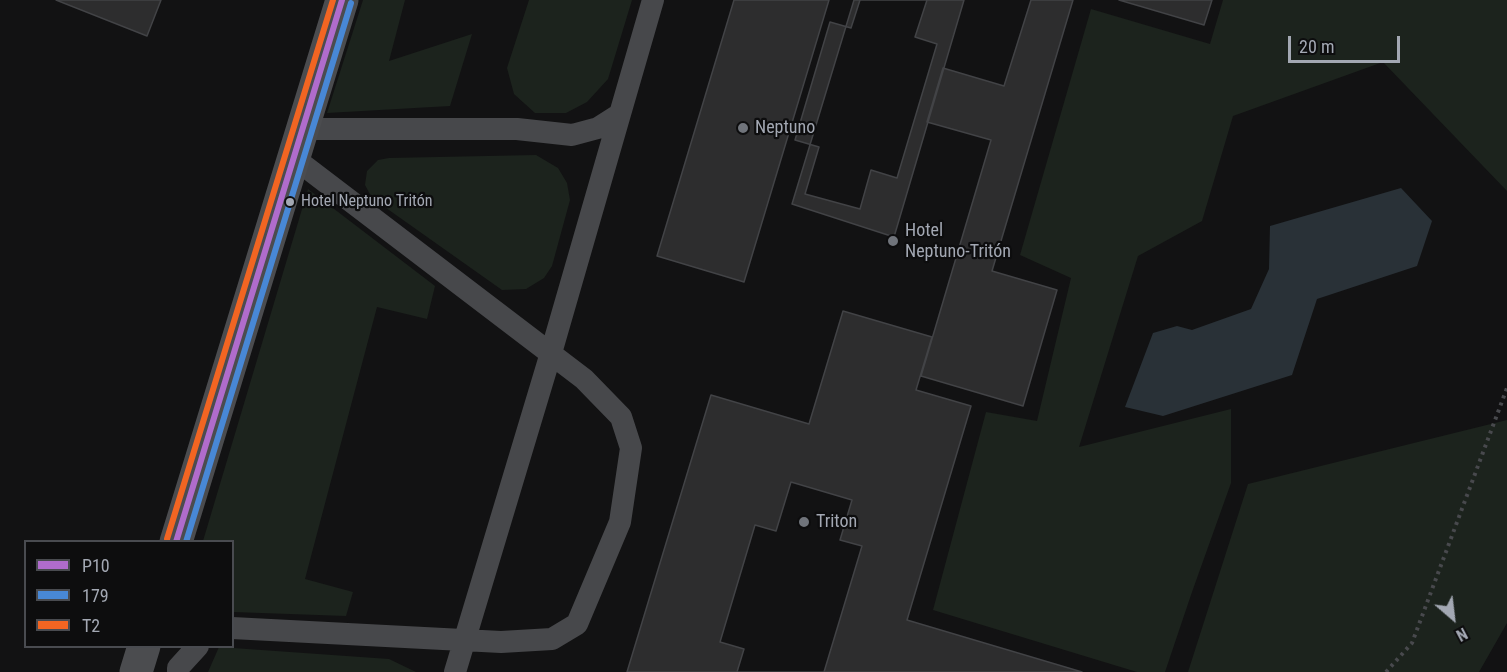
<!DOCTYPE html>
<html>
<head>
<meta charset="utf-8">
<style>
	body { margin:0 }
	#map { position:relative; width:1507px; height:672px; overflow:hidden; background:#121213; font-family:"Roboto Condensed",sans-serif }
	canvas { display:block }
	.legend { position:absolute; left:24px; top:540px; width:210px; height:108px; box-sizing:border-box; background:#0d0d0e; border:2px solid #494b50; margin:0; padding:8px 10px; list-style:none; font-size:18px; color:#a3a8b3 }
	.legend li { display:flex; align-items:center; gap:12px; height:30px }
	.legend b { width:30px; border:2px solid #494b50 }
	.north { position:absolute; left:1423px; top:588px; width:60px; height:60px; -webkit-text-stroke:4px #0d0d0e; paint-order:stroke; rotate:152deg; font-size:16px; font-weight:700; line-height:24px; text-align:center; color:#a3a8b3 }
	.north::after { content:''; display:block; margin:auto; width:21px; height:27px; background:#a3a8b3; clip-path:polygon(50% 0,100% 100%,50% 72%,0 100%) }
	.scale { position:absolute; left:1288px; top:36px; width:112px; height:27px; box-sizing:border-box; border:3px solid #a3a8b3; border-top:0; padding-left:8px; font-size:18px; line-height:21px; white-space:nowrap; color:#a3a8b3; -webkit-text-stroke:4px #0d0d0e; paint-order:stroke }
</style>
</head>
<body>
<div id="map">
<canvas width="1507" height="672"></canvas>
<ul class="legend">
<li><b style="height:8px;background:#b06ccc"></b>P10</li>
<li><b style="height:8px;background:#4888d6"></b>179</li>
<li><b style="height:8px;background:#f26522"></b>T2</li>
</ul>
<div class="north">N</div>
<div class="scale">20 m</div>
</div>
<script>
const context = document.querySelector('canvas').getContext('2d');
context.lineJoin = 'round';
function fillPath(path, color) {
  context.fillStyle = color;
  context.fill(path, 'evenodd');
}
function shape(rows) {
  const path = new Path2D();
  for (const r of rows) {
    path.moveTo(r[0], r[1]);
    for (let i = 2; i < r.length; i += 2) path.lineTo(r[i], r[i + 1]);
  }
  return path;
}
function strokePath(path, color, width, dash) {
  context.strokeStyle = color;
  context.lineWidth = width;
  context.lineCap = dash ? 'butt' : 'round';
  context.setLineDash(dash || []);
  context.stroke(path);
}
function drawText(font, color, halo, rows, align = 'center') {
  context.font = font + ' "Roboto Condensed",sans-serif';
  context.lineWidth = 4.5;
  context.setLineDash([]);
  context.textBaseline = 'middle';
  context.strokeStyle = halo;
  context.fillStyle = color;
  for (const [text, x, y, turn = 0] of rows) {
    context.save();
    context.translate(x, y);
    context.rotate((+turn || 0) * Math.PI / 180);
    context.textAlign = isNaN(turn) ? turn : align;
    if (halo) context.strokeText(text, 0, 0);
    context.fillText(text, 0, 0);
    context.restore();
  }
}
fillPath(shape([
	[363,0,405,0,389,61,472,34,450,106,327,113],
	[529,0,632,0,608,79,587,102,566,113,535,113,514,94,507,68],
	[1223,0,1507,0,1507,191,1383,62,1233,116,1202,221,1138,256,1079,447,1231,409,1231,483,1192,592,1165,672,1137,672,933,610,986,412,1037,421,1071,278,1020,255,1091,9,1210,44],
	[536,155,558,168,567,183,570,200,552,266,544,278,526,289,502,290,372,198,365,185,367,171,378,160,389,158],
	[308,189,435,286,427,319,377,307,305,579,353,592,346,616,233,612,232,542,203,541],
	[1507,420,1507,623,1479,672,1188,672,1248,484],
	[219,647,389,659,416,672,208,672]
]), '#1c231d');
fillPath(shape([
	[1401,188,1432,221,1417,266,1317,299,1292,375,1163,416,1125,407,1153,333,1177,326,1192,330,1251,309,1269,269,1270,226]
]), '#293137');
const building = shape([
	[56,0,161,0,147,36,56,0],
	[734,0,829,0,744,282,657,256,734,0],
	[854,0,964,0,894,237,792,204,854,0],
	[860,0,927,0,915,37,937,44,897,178,871,170,860,209,805,194,819,147,795,140,830,22,851,28,860,0],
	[1031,0,1073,0,992,271,1057,290,1023,406,921,376,991,140,927,122,943,68,1004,86,1031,0],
	[1119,0,1212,0,1204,25,1119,0],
	[843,311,932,337,916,390,971,406,907,620,1082,672,627,672,711,395,809,424,843,311],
	[791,482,852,500,840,540,862,546,824,672,737,672,744,649,720,642,755,525,776,531,791,482]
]);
fillPath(building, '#2d2d2e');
strokePath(building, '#424346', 1.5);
strokePath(shape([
	[1386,672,1412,643,1507,388]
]), '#48494d', 4, [3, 4.5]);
strokePath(shape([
	[303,129,517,129,572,135,598,128,620,114,653,0],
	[232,628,501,642,552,639,577,624,620,522,631,448,621,417,584,379,294,158],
	[178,672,178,668,198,646],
	[455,672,551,353,620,114]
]), '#47484b', 22);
strokePath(shape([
	[176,542,342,0],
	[136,672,144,646]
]), '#4b4c4f', 33);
strokePath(shape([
	[176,542,342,0]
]), '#b06ccc', 6);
strokePath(shape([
	[186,542,351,3]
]), '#4888d6', 6);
strokePath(shape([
	[167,539,333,0]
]), '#f26522', 6);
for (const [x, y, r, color] of [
	[743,128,6,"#70747b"],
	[290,202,5,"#a3a8b3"],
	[893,241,6,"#70747b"],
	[804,522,6,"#70747b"]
]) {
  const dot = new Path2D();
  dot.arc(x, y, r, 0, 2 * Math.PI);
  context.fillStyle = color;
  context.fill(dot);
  strokePath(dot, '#0d0d0e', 2);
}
drawText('16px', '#a3a8b3', '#0d0d0e', [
	["Hotel Neptuno Tritón",301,202]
], 'left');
drawText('18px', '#a3a8b3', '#0d0d0e', [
	["Neptuno",755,128],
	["Hotel",905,231],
	["Neptuno-Tritón",905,252],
	["Triton",816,522]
], 'left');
</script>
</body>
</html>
